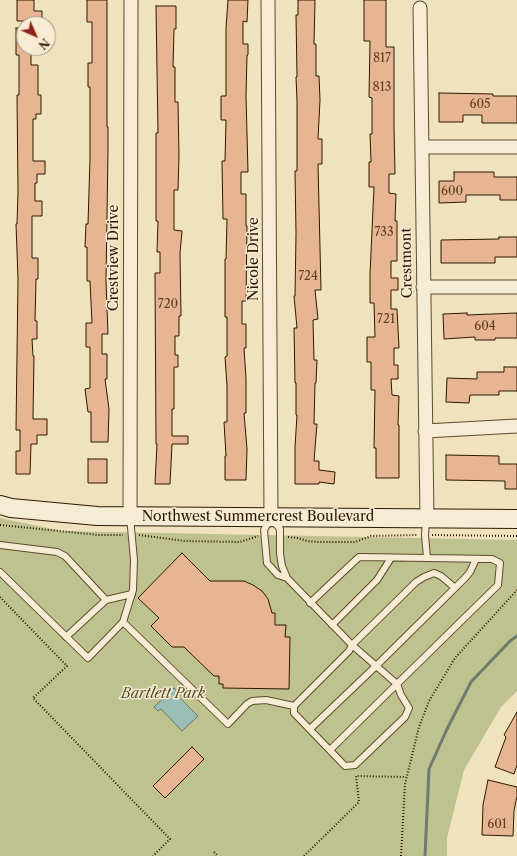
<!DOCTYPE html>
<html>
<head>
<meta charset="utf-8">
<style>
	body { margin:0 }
	#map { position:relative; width:517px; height:856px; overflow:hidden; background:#efe2bc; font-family:"Libre Caslon Text",serif }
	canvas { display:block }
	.north { position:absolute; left:16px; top:16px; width:40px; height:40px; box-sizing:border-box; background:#f5ecd3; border:1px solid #a5977f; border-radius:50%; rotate:135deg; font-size:11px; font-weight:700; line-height:16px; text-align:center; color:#2d1800 }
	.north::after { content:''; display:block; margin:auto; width:14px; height:18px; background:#8f2418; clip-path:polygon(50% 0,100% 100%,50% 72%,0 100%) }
</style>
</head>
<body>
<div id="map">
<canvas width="517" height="856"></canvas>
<div class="north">N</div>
</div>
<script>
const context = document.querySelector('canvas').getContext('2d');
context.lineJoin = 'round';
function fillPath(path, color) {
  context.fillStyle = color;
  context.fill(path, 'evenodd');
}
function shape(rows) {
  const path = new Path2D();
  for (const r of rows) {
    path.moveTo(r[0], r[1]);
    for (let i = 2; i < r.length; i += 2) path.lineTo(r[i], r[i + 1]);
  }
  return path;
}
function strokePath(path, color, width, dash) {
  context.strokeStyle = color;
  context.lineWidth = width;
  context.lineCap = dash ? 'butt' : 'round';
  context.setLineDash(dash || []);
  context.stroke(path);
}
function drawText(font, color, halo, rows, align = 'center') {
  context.font = font + ' "Libre Caslon Text",serif';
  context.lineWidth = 3;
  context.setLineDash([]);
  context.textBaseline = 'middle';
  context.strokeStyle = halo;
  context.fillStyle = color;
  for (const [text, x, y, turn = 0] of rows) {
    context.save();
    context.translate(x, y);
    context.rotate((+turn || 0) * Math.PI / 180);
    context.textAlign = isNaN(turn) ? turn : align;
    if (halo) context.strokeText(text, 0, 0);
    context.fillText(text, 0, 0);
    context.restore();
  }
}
fillPath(shape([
	[0,518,62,531,517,540,517,691,501,707,464,770,447,838,447,856,0,856]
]), '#bec28e');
const water = shape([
	[174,688,178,692,176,694,198,716,182,731,161,709,158,711,154,707,174,688]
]);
fillPath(water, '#9abdb6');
strokePath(water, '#6e7b6d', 1);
strokePath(shape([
	[425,856,429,769,447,729,471,682,510,641,517,636]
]), '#6e7b6d', 3);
const building = shape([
	[17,0,34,0,34,11,42,11,42,21,17,21,17,0],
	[87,0,107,0,107,127,108,127,108,150,106,281,108,334,102,334,102,354,107,354,107,379,105,379,109,409,108,442,91,442,91,412,88,412,85,389,90,388,90,347,86,347,86,323,92,323,90,281,87,281,87,247,85,247,86,224,88,224,90,159,90,87,88,87,88,63,92,63,92,22,87,22,87,0],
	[228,0,248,0,247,22,243,21,243,44,248,44,248,55,247,55,246,96,248,172,241,172,241,194,246,194,246,226,247,226,246,301,242,301,242,324,246,324,246,348,244,348,246,379,246,413,244,413,247,449,246,480,225,480,225,456,226,456,224,422,227,422,227,386,225,357,227,356,227,317,225,317,225,259,226,259,227,219,223,219,222,161,225,161,226,120,221,120,221,96,226,96,226,28,228,0],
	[298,0,315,0,314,44,316,44,316,76,319,76,320,100,318,139,322,139,322,164,318,164,321,290,315,290,318,319,313,320,314,360,317,360,316,383,315,383,314,424,317,424,314,461,319,461,319,470,335,472,334,484,319,482,319,484,295,484,295,447,297,415,296,415,296,383,295,383,294,328,297,328,294,296,295,296,296,234,295,171,297,171,297,101,296,77,297,77,296,15,298,15,298,0],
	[364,0,386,0,386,47,394,47,394,128,395,174,389,174,389,193,396,194,395,221,397,221,397,261,391,261,391,278,398,278,398,290,391,290,391,309,397,309,399,348,394,348,394,365,398,365,398,379,391,379,392,395,399,396,398,425,399,425,399,478,376,478,376,448,374,448,375,390,371,390,371,362,367,362,367,337,375,337,374,303,370,303,370,274,374,187,369,187,369,162,371,162,370,134,372,134,372,98,369,97,370,41,364,41,364,0],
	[156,6,176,6,176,29,174,29,173,67,175,67,175,102,178,102,179,156,178,190,174,190,174,230,182,231,180,253,181,316,179,316,179,336,175,336,175,355,178,355,178,367,174,367,174,409,172,409,172,436,188,436,188,444,172,444,170,484,155,484,157,444,156,444,155,273,160,273,160,252,157,252,158,221,156,221,156,133,158,133,156,6],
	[16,28,24,28,24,48,31,48,31,65,38,65,38,95,41,95,41,114,36,114,36,119,33,119,33,161,45,161,45,174,37,174,37,183,35,183,35,201,42,201,42,216,32,216,32,258,38,258,38,279,36,279,35,321,37,321,37,339,32,339,33,356,34,356,33,419,47,419,47,435,37,435,37,444,31,444,30,474,16,474,16,451,20,451,20,430,16,430,18,279,16,224,17,224,18,192,17,95,19,95,19,55,16,55,16,28],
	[439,93,493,94,493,96,517,96,517,123,482,123,482,115,463,115,463,122,439,122,439,93],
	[454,172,494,172,494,177,517,177,517,200,500,200,500,195,466,195,466,202,439,203,439,181,454,181,454,172],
	[499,237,517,237,517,257,495,257,495,263,441,263,441,240,499,239,499,237],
	[467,313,467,315,517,313,517,338,495,338,495,340,475,340,475,337,444,339,443,314,467,313],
	[504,367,517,367,517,391,499,391,499,395,470,395,469,403,446,402,447,378,477,379,477,372,504,372,504,367],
	[446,455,499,456,499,464,517,464,517,489,505,489,505,481,446,480,446,455],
	[88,459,107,459,107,483,88,483,88,459],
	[182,553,210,581,244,581,253,585,262,591,268,599,272,613,275,613,275,625,286,625,285,637,290,637,289,689,223,688,223,684,219,684,219,676,214,676,184,647,172,647,151,626,159,618,138,598,182,553],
	[517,712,517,765,514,774,495,767,506,737,504,735,517,712],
	[192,747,204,759,165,798,153,786,192,747],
	[488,780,517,787,517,796,514,811,513,836,482,835,483,805,488,780]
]);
fillPath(building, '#e8b593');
strokePath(building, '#2d1800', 1);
const lane = shape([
	[0,545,57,552,65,556,106,600],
	[0,572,88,658,123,622,133,590,134,560,130,517],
	[310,603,359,557,427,558,425,535,426,520],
	[123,622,228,724,247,704,252,701,266,700,294,706,349,651,352,645,287,578,282,566,280,554,280,529,271,518,264,530,267,563,278,575,287,578],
	[332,625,377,580,391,558],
	[66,637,106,600,132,594],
	[294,706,294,713,345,766,355,765,405,717,409,708,401,695,397,684,498,585,500,563,492,559,427,558],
	[310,729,376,666,465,578,470,572,476,559],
	[330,750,397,684,352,645,416,582,424,577,434,573,441,576,455,588]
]);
const street = shape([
	[268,0,271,518],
	[420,8,427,519],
	[422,147,517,147],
	[423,287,517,287],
	[425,431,517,426],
	[130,517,131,0]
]);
const secondary = shape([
	[0,505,11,508,97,516,517,519]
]);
strokePath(lane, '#5e4a2f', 8);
strokePath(street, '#5e4a2f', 15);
strokePath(secondary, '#2d1800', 20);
strokePath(shape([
	[0,525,99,535,123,535],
	[139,535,185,541,240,542,258,536],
	[432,535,517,536],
	[288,537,298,538,307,541,317,542,355,542,371,536,418,535],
	[0,597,67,666,33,698,170,839,153,856],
	[214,852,218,856],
	[304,856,359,802,356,776,406,777],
	[401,856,405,784,419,727,429,701,455,658,517,590]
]), '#2d1800', 2, [1, 2]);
strokePath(lane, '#f5ecd3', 6);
strokePath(street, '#f5ecd3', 13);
strokePath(secondary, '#f5ecd3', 18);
drawText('12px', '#5c3f25', null, [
	["817",382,59],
	["813",382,88],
	["605",480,105],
	["600",452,192],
	["733",384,233],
	["724",308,277],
	["720",168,305],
	["721",386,320],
	["604",485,327],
	["601",497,825]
]);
drawText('14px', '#2d1800', '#f5ecd3', [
	["Crestview Drive",114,258,-90],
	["Nicole Drive",254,259,-90],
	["Crestmont",407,263,-91],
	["Northwest Summercrest Boulevard",258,517]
]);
drawText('italic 14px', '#584b2b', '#f5ecd3', [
	["Bartlett Park",163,694]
]);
</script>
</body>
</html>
